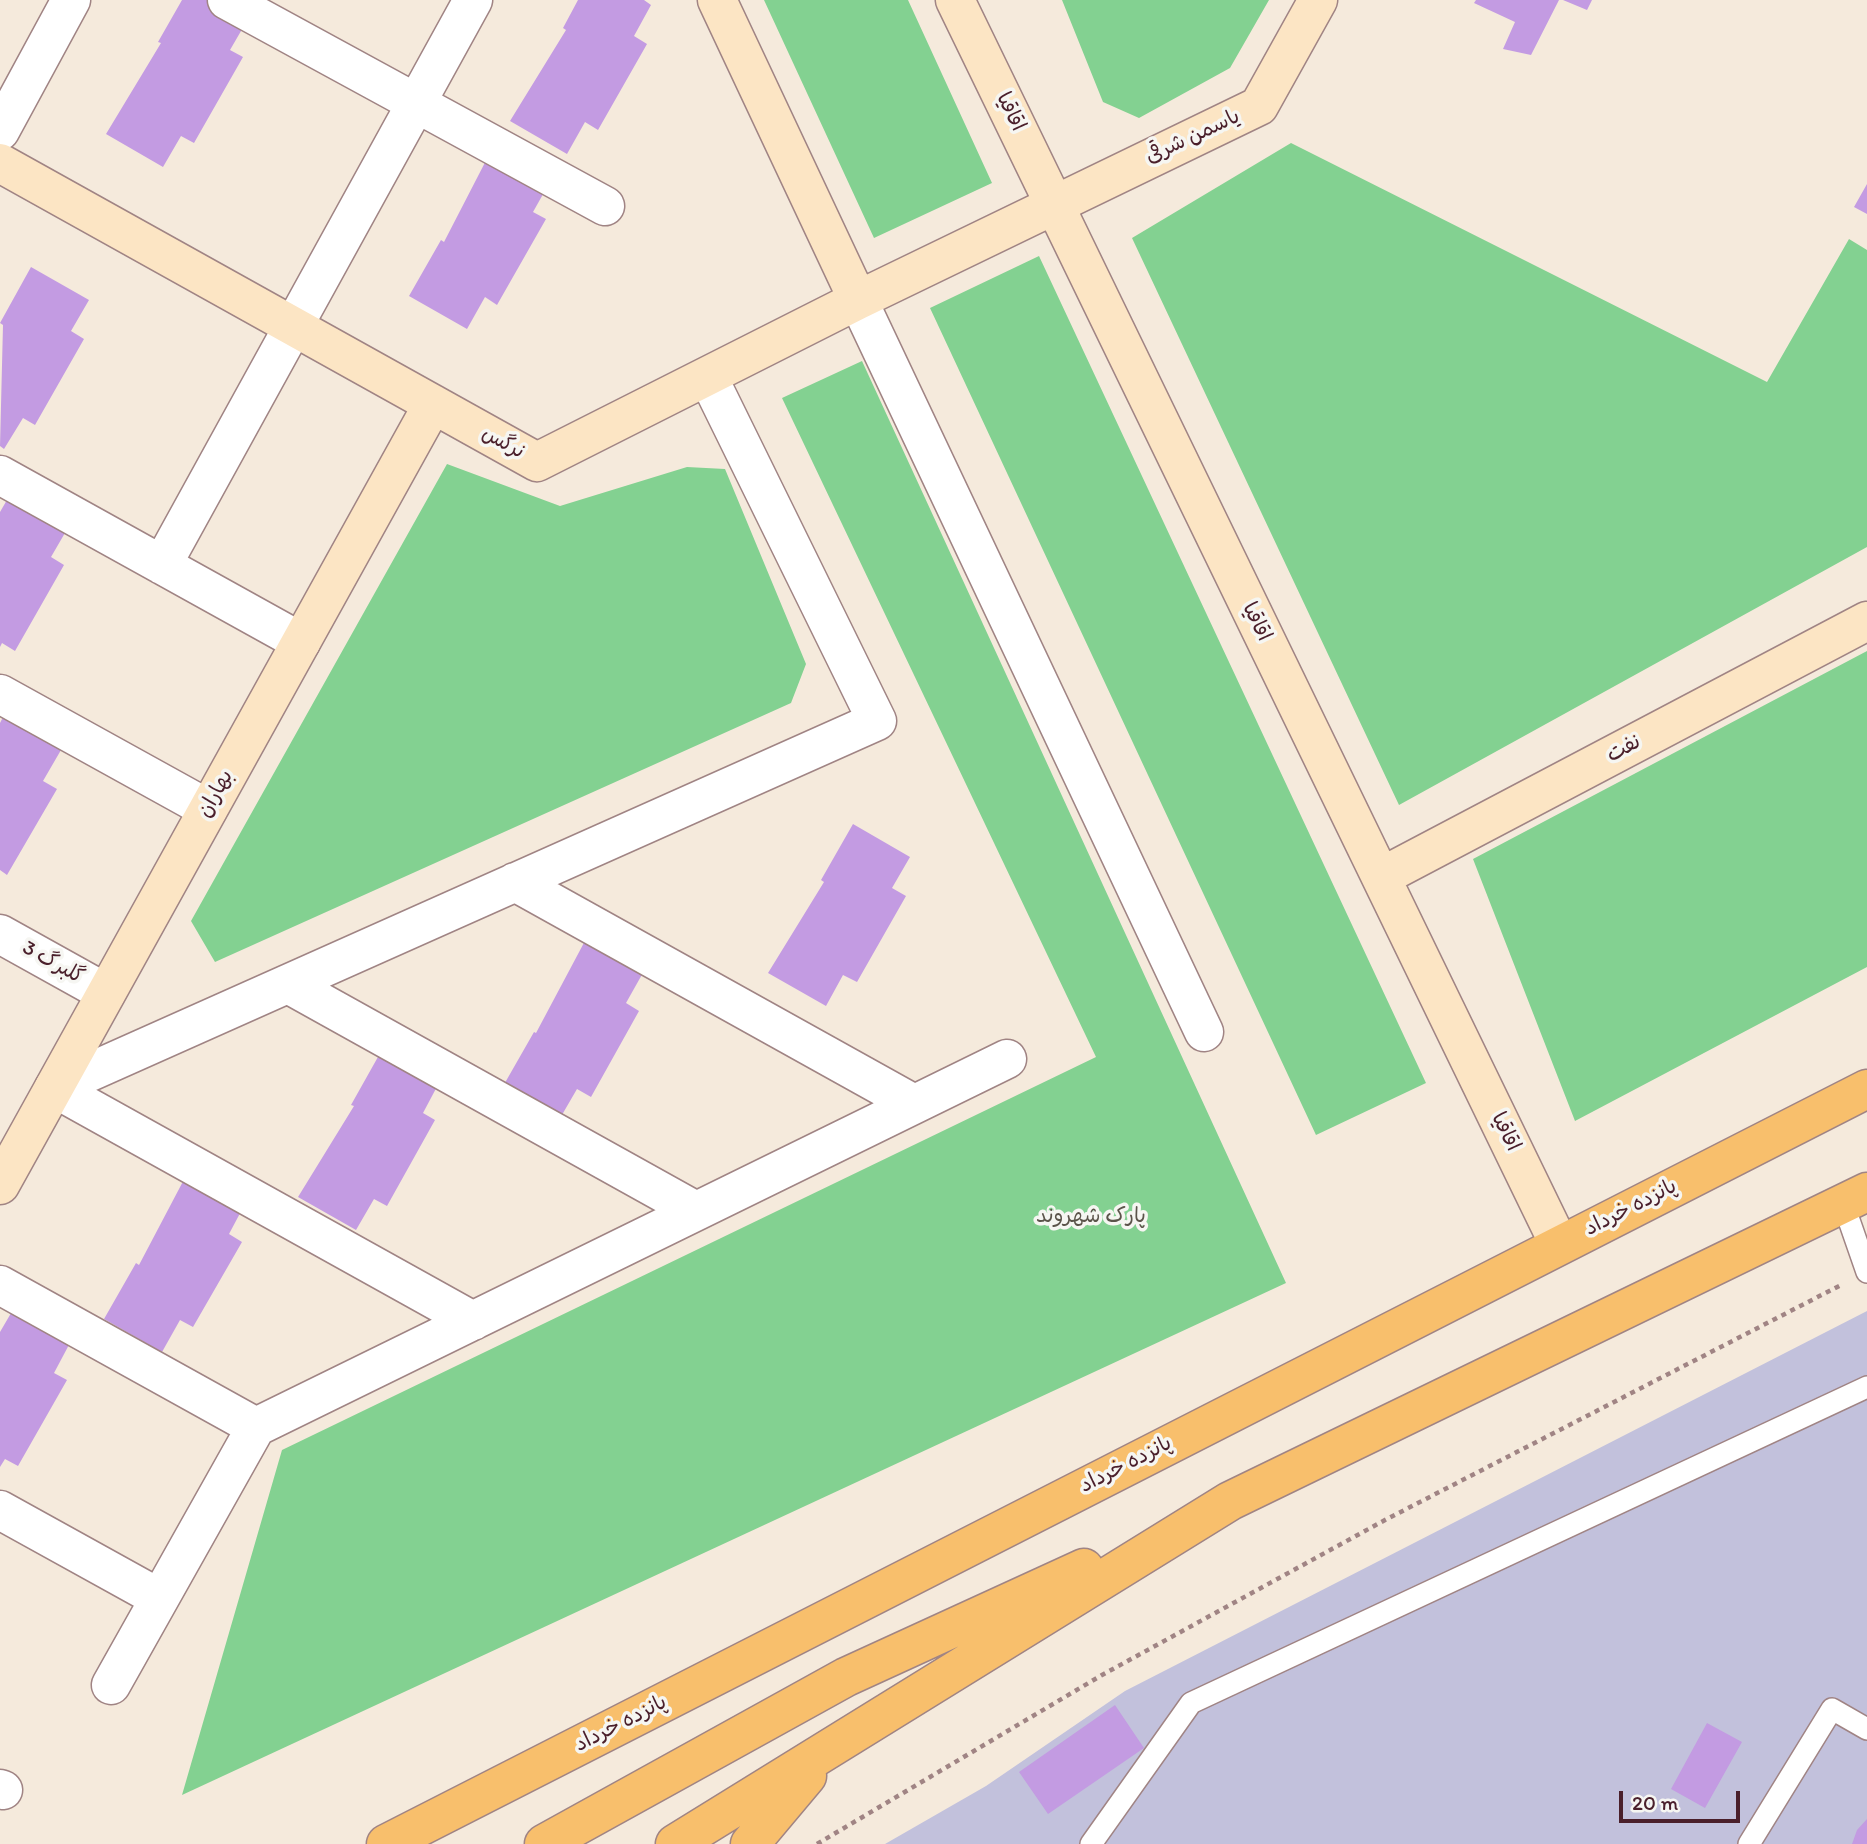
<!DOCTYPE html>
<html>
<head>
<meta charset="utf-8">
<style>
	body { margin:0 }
	#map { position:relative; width:1867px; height:1844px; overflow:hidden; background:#f5eadc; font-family:Itim,sans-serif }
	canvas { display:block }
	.scale { position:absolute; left:1619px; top:1791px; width:121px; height:32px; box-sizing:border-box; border:4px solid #4a1f2b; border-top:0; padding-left:9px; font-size:21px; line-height:24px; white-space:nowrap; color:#4a1f2b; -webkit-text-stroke:5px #f6f6f2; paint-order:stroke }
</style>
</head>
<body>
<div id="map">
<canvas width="1867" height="1844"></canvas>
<div class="scale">20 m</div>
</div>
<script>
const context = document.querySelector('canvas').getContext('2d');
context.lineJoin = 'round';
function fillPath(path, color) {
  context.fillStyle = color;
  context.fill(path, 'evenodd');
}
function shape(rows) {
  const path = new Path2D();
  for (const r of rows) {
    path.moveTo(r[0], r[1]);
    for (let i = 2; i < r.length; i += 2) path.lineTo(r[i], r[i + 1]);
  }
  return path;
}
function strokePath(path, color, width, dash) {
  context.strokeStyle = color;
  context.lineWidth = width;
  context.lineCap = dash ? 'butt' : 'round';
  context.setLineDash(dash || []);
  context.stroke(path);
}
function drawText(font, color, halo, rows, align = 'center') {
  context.font = font + ' Itim,"Playpen Sans Arabic",sans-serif';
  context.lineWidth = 7;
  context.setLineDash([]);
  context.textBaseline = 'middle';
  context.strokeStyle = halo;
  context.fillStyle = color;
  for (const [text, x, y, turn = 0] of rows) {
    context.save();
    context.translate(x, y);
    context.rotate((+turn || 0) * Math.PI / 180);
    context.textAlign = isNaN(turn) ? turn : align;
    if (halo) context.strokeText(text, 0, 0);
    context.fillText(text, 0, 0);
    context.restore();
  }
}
fillPath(shape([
	[1867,1311,1867,1844,885,1844,986,1786,1125,1691]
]), '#c2c1dc');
fillPath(shape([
	[764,0,908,0,992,183,874,238],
	[1062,0,1269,0,1230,68,1139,118,1103,102],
	[1291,143,1767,382,1849,239,1867,250,1867,547,1399,805,1132,238],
	[1039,256,1426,1083,1316,1135,930,308],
	[862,361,1286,1283,182,1795,282,1450,1096,1057,782,398],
	[447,464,560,506,687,467,725,469,806,664,791,703,215,962,191,921],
	[1867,651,1867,967,1575,1121,1473,859]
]), '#83d191');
fillPath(shape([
	[182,0,215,0,248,19,230,50,243,57,194,143,181,136,163,167,106,134,161,43,158,42],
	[578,0,644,0,651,5,634,36,647,44,598,130,585,122,567,154,510,121,566,30,563,28],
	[1476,0,1559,0,1531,55,1503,49,1515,22,1474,3],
	[1563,0,1592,0,1587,10],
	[493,147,551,180,533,212,546,219,497,305,485,297,467,329,409,296,441,240,444,242],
	[1867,184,1867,214,1854,207],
	[31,267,89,300,71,331,84,339,35,425,23,418,4,449,0,446,3,325,0,323],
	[11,493,69,526,51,557,64,565,15,651,2,643,0,647,0,512],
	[3,717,61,750,43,781,57,789,7,875,0,870,0,723],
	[853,824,910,857,892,888,906,896,857,982,843,975,826,1006,768,973,824,882,821,880],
	[586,939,644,971,626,1003,639,1011,591,1097,577,1089,559,1120,502,1088,534,1032,536,1033],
	[383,1048,440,1081,423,1113,435,1120,387,1206,374,1199,356,1230,298,1197,354,1106,351,1105],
	[189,1170,246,1202,229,1234,242,1242,193,1327,180,1320,162,1352,104,1319,136,1263,139,1265],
	[14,1308,71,1341,54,1373,67,1380,18,1466,5,1459,0,1467,0,1332],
	[1115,1705,1144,1748,1048,1814,1019,1772],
	[1707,1723,1742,1742,1705,1808,1671,1789],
	[1867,1819,1867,1844,1852,1844,1857,1830]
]), '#c39be2');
const lane = shape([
	[1843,1203,1867,1272],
	[1091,1844,1191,1703,1867,1387],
	[1749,1844,1832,1709,1867,1729]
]);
const street = shape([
	[227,0,605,206],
	[0,131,71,0],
	[858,300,1204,1032],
	[0,475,301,642],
	[162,565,473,0],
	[0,694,208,809],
	[515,882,914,1104],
	[0,934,106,993],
	[288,984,696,1211],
	[54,1088,877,721,708,377],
	[54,1088,473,1321],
	[0,1285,256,1427],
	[0,1510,159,1598],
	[111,1685,256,1427,1007,1059],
	[0,1789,3,1790]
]);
const secondary = shape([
	[717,0,858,300],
	[955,0,1559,1244],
	[0,163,537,462,858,300,1259,106,1318,0],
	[1381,877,1867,621],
	[0,1185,433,404]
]);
const primary = shape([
	[386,1844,1867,1089],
	[544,1844,846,1677,1084,1568],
	[675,1844,1230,1501,1867,1192],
	[750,1844,807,1776]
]);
strokePath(lane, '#a08484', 24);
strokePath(street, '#a08484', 41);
strokePath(secondary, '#a08484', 41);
strokePath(primary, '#a08484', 41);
strokePath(shape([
	[817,1844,1102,1675,1385,1520,1841,1285]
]), '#a08484', 4.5, [5, 5]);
strokePath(lane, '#fff', 21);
strokePath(street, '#fff', 38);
strokePath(secondary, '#fce5c4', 38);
strokePath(primary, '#f8bf6c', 38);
drawText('21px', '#4a1f2b', '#f6f6f2', [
	["اقاقیا",1010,112,64],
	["یاسمن شرقی",1193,137,-25],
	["نرگس",503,443,29],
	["اقاقیا",1256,622,64],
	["نفت",1624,749,-28],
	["بهاران",216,794,-61],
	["گلبرگ 3",53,963,29],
	["اقاقیا",1505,1132,64],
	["پانزده خرداد",1631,1208,-27],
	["پانزده خرداد",1126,1465,-27],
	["پانزده خرداد",621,1724,-27]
]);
drawText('21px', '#5b544a', '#f6f6f2', [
	["پارک شهروند",1091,1217]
]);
</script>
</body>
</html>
